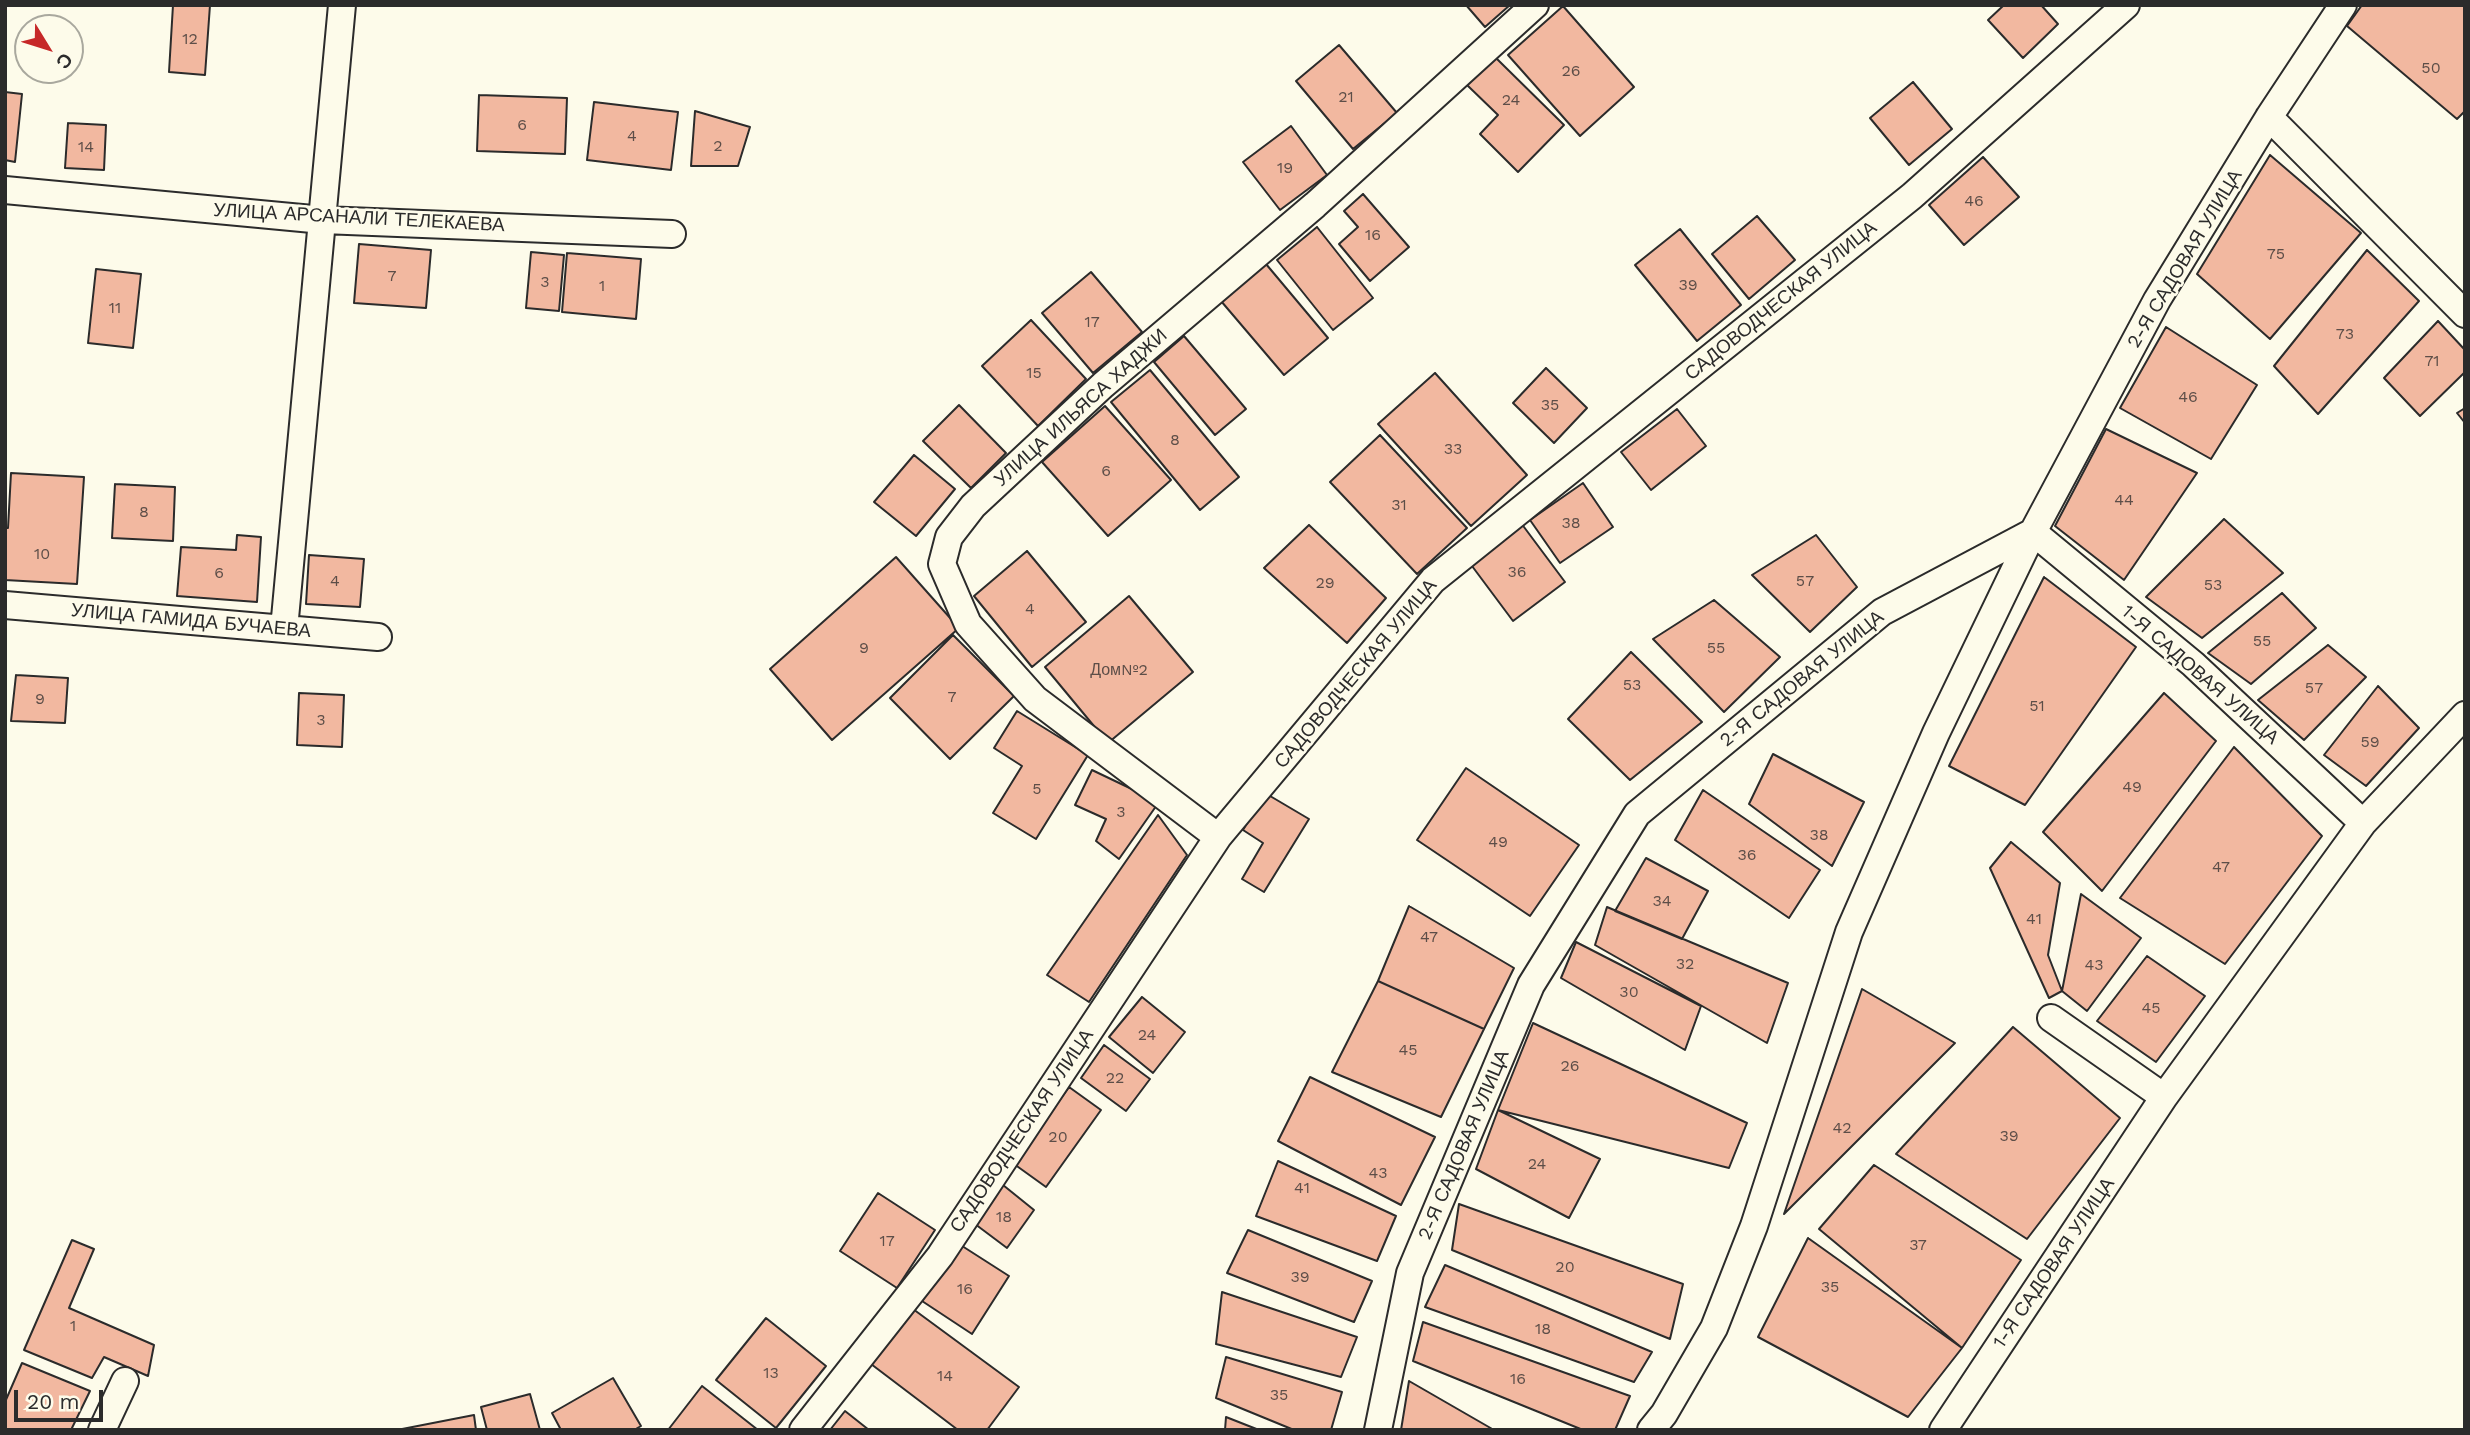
<!DOCTYPE html>
<html>
<head>
<meta charset="utf-8">
<style>
	body { margin:0 }
	#map { position:relative; width:2470px; height:1435px; overflow:hidden; background:#fdfbea; font-family:"Work Sans",sans-serif }
	canvas { display:block }
	.frame { position:absolute; inset:0; border:7px solid #2b2b2b; pointer-events:none }
	.north { position:absolute; left:14px; top:14px; width:70px; height:70px; box-sizing:border-box; background:#fdfbea; border:2px solid #a9a89e; border-radius:50%; rotate:128deg; font-size:19px; font-weight:700; line-height:28px; text-align:center; color:#2b2b2b }
	.north::after { content:''; display:block; margin:auto; width:24px; height:32px; background:#c62828; clip-path:polygon(50% 0,100% 100%,50% 72%,0 100%) }
	.scale { position:absolute; left:14px; top:1390px; width:89px; height:32px; box-sizing:border-box; border:4px solid #2b2b2b; border-top:0; padding-left:9px; font-size:21px; line-height:24px; white-space:nowrap; color:#2b2b2b; -webkit-text-stroke:5px #fdfbea; paint-order:stroke }
</style>
</head>
<body>
<div id="map">
<canvas width="2470" height="1435"></canvas>
<div class="frame"></div>
<div class="north">С</div>
<div class="scale">20 m</div>
</div>
<script>
const context = document.querySelector('canvas').getContext('2d');
context.lineJoin = 'round';
function fillPath(path, color) {
  context.fillStyle = color;
  context.fill(path, 'evenodd');
}
function shape(rows) {
  const path = new Path2D();
  for (const r of rows) {
    path.moveTo(r[0], r[1]);
    for (let i = 2; i < r.length; i += 2) path.lineTo(r[i], r[i + 1]);
  }
  return path;
}
function strokePath(path, color, width, dash) {
  context.strokeStyle = color;
  context.lineWidth = width;
  context.lineCap = dash ? 'butt' : 'round';
  context.setLineDash(dash || []);
  context.stroke(path);
}
function drawText(font, color, halo, rows, align = 'center') {
  context.font = font + ' "Work Sans",sans-serif';
  context.lineWidth = 5;
  context.setLineDash([]);
  context.textBaseline = 'middle';
  context.strokeStyle = halo;
  context.fillStyle = color;
  for (const [text, x, y, turn = 0] of rows) {
    context.save();
    context.translate(x, y);
    context.rotate((+turn || 0) * Math.PI / 180);
    context.textAlign = isNaN(turn) ? turn : align;
    if (halo) context.strokeText(text, 0, 0);
    context.fillText(text, 0, 0);
    context.restore();
  }
}
const building = shape([
	[173,5,210,5,205,75,169,72,173,5],
	[1466,5,1510,5,1485,27,1466,5],
	[2004,5,2041,5,2058,24,2023,58,1988,20,2004,5],
	[2362,5,2465,5,2465,111,2457,119,2347,26,2362,5],
	[1563,6,1634,87,1580,136,1508,55,1563,6],
	[1339,45,1397,113,1353,149,1296,81,1339,45],
	[1495,57,1564,125,1518,172,1480,134,1498,115,1467,85,1495,57],
	[1913,82,1952,129,1909,165,1870,118,1913,82],
	[5,92,22,94,15,162,5,160,5,92],
	[479,95,567,98,565,154,477,151,479,95],
	[594,102,678,112,671,170,587,160,594,102],
	[695,111,750,127,738,166,691,166,695,111],
	[68,123,106,125,104,170,65,168,68,123],
	[1291,126,1327,175,1280,210,1243,162,1291,126],
	[2270,155,2361,233,2270,339,2197,274,2270,155],
	[1983,157,2019,197,1964,245,1929,205,1983,157],
	[1363,194,1409,247,1370,281,1339,244,1358,227,1344,211,1363,194],
	[1757,216,1795,260,1749,299,1712,254,1757,216],
	[1317,227,1373,298,1333,330,1277,260,1317,227],
	[1680,229,1741,305,1697,341,1635,265,1680,229],
	[359,244,431,250,426,308,354,303,359,244],
	[2367,250,2419,301,2318,414,2274,366,2367,250],
	[531,252,564,255,559,311,526,308,531,252],
	[567,253,641,259,636,319,562,312,567,253],
	[1266,264,1328,338,1284,375,1221,301,1266,264],
	[96,269,141,274,133,348,88,343,96,269],
	[1091,272,1142,332,1093,373,1042,313,1091,272],
	[1031,320,1086,379,1038,426,982,366,1031,320],
	[2438,321,2465,350,2465,372,2420,416,2384,378,2438,321],
	[2166,327,2257,385,2211,459,2120,408,2166,327],
	[1184,336,1246,409,1215,435,1154,362,1184,336],
	[1546,368,1587,408,1554,443,1513,403,1546,368],
	[1150,370,1239,477,1200,510,1111,402,1150,370],
	[1435,373,1527,475,1471,526,1378,424,1435,373],
	[959,405,1006,453,971,488,923,441,959,405],
	[1105,406,1171,480,1108,536,1042,462,1105,406],
	[2465,408,2465,423,2457,413,2465,408],
	[1677,409,1706,446,1651,490,1621,452,1677,409],
	[2106,429,2197,473,2124,580,2055,526,2106,429],
	[1380,435,1467,528,1417,574,1330,482,1380,435],
	[914,455,955,489,916,536,874,502,914,455],
	[11,473,84,477,77,584,5,580,5,528,8,528,11,473],
	[1583,483,1613,527,1560,563,1530,520,1583,483],
	[115,484,175,487,173,541,112,538,115,484],
	[2224,519,2283,573,2202,638,2146,597,2224,519],
	[1521,523,1565,582,1513,621,1469,562,1521,523],
	[1309,525,1386,598,1347,643,1264,568,1309,525],
	[237,535,261,537,257,602,177,596,181,547,236,550,237,535],
	[1816,535,1857,587,1810,632,1752,575,1816,535],
	[1027,551,1086,622,1032,667,974,596,1027,551],
	[309,555,364,559,360,607,306,604,309,555],
	[896,557,959,628,832,740,770,669,896,557],
	[2044,577,2136,647,2025,805,1949,766,2044,577],
	[2282,593,2316,628,2251,684,2208,653,2282,593],
	[1129,596,1193,672,1108,743,1045,667,1129,596],
	[1714,600,1780,657,1724,712,1653,639,1714,600],
	[953,635,1014,696,950,759,890,698,953,635],
	[2328,645,2366,677,2304,740,2258,700,2328,645],
	[1631,652,1702,722,1630,780,1568,719,1631,652],
	[16,675,68,678,65,723,11,721,16,675],
	[2378,686,2419,728,2366,786,2324,755,2378,686],
	[299,693,344,695,342,747,297,745,299,693],
	[2164,693,2216,741,2102,891,2043,832,2164,693],
	[1017,711,1088,755,1036,839,993,813,1022,766,994,748,1017,711],
	[2234,747,2322,836,2225,964,2120,898,2234,747],
	[1773,754,1864,802,1832,866,1749,804,1773,754],
	[1466,768,1579,845,1530,916,1417,840,1466,768],
	[1092,770,1159,802,1119,859,1096,841,1106,819,1075,805,1092,770],
	[1703,790,1820,870,1789,918,1675,840,1703,790],
	[1265,793,1309,819,1264,892,1242,879,1263,843,1243,830,1265,793],
	[1158,815,1187,855,1089,1002,1047,975,1158,815],
	[2011,842,2060,883,2048,955,2062,991,2049,998,1990,868,2011,842],
	[1646,858,1708,891,1682,939,1615,911,1646,858],
	[2081,894,2141,938,2087,1011,2062,991,2081,894],
	[1409,906,1514,968,1484,1029,1378,981,1409,906],
	[1607,907,1788,983,1767,1043,1595,945,1607,907],
	[1576,942,1701,1006,1685,1050,1561,978,1576,942],
	[2147,956,2205,996,2156,1062,2097,1021,2147,956],
	[1378,981,1484,1029,1441,1117,1332,1072,1378,981],
	[1862,989,1955,1043,1784,1214,1862,989],
	[1142,997,1185,1032,1153,1073,1109,1037,1142,997],
	[1533,1023,1747,1123,1729,1168,1498,1110,1533,1023],
	[2013,1027,2120,1118,2027,1239,1896,1154,2013,1027],
	[1104,1045,1150,1079,1126,1111,1081,1078,1104,1045],
	[1310,1077,1435,1137,1401,1205,1278,1141,1310,1077],
	[1069,1087,1101,1110,1046,1187,1014,1164,1069,1087],
	[1498,1110,1600,1159,1569,1218,1476,1169,1498,1110],
	[1278,1161,1396,1216,1377,1261,1256,1216,1278,1161],
	[1874,1165,2021,1260,1962,1348,1819,1229,1874,1165],
	[1003,1185,1034,1210,1007,1248,975,1224,1003,1185],
	[878,1193,935,1230,897,1288,840,1251,878,1193],
	[1459,1204,1683,1284,1670,1339,1452,1250,1459,1204],
	[1248,1230,1372,1281,1354,1322,1227,1273,1248,1230],
	[1808,1238,1962,1348,1908,1417,1758,1337,1808,1238],
	[72,1240,94,1249,69,1308,154,1345,148,1376,104,1357,92,1378,24,1350,72,1240],
	[959,1244,1009,1276,972,1334,922,1301,959,1244],
	[1445,1265,1652,1352,1634,1382,1425,1307,1445,1265],
	[1222,1292,1357,1337,1341,1377,1216,1344,1222,1292],
	[913,1309,1019,1387,987,1430,958,1430,871,1364,913,1309],
	[766,1318,826,1366,776,1428,716,1380,766,1318],
	[1423,1322,1630,1396,1615,1430,1583,1430,1413,1361,1423,1322],
	[1226,1357,1342,1392,1331,1430,1294,1430,1216,1398,1226,1357],
	[22,1363,90,1391,71,1430,5,1430,5,1402,22,1363],
	[613,1378,641,1426,634,1430,561,1430,552,1413,613,1378],
	[1409,1381,1494,1430,1401,1430,1409,1381],
	[702,1386,758,1430,668,1430,702,1386],
	[530,1394,540,1430,487,1430,481,1407,530,1394],
	[845,1411,869,1430,830,1430,845,1411],
	[474,1415,476,1430,397,1430,474,1415],
	[1226,1417,1259,1430,1225,1430,1226,1417]
]);
fillPath(building, '#f2b8a0');
strokePath(building, '#2b2b2b', 2);
const minor = shape([
	[2269,117,2465,314],
	[5,190,323,220,672,234],
	[5,605,378,637],
	[284,629,342,5],
	[1218,837,1035,699,968,624,942,564,949,537,973,506,1103,385,1315,205,1535,5],
	[2051,1018,2164,1097],
	[102,1430,125,1381],
	[803,1430,940,1256,1218,837,1433,580,1912,196,2126,5],
	[1378,1430,1410,1273,1531,985,1637,814,1882,612,2033,532,2157,300,2269,117,2343,5],
	[1651,1430,1664,1414,1714,1328,1754,1226,1849,932,1936,733,2033,532,2193,664,2363,823],
	[1943,1430,2164,1097,2363,823,2465,715]
]);
strokePath(minor, '#2b2b2b', 30);
strokePath(minor, '#fdfbea', 26);
drawText('16px', '#5d4e48', null, [
	["12",190,39],
	["50",2431,68],
	["26",1571,71],
	["21",1346,97],
	["24",1511,100],
	["6",522,125],
	["4",632,136],
	["2",718,146],
	["14",86,147],
	["19",1285,168],
	["46",1974,201],
	["16",1373,235],
	["75",2276,254],
	["7",392,276],
	["3",545,282],
	["39",1688,285],
	["1",602,286],
	["11",115,308],
	["17",1092,322],
	["73",2345,334],
	["71",2432,361],
	["15",1034,373],
	["46",2188,397],
	["35",1550,405],
	["8",1175,440],
	["33",1453,449],
	["6",1106,471],
	["44",2124,500],
	["31",1399,505],
	["8",144,512],
	["38",1571,523],
	["10",42,554],
	["36",1517,572],
	["6",219,573],
	["4",335,581],
	["57",1805,581],
	["29",1325,583],
	["53",2213,585],
	["4",1030,609],
	["55",2262,641],
	["9",864,648],
	["55",1716,648],
	["Дом№2",1119,670],
	["53",1632,685],
	["57",2314,688],
	["7",952,697],
	["9",40,699],
	["51",2037,706],
	["3",321,720],
	["59",2370,742],
	["49",2132,787],
	["5",1037,789],
	["3",1121,812],
	["38",1819,835],
	["49",1498,842],
	["36",1747,855],
	["47",2221,867],
	["34",1662,901],
	["41",2034,919],
	["47",1429,937],
	["32",1685,964],
	["43",2094,965],
	["30",1629,992],
	["45",2151,1008],
	["24",1147,1035],
	["45",1408,1050],
	["26",1570,1066],
	["22",1115,1078],
	["42",1842,1128],
	["39",2009,1136],
	["20",1058,1137],
	["24",1537,1164],
	["43",1378,1173],
	["41",1302,1188],
	["18",1004,1217],
	["17",887,1241],
	["37",1918,1245],
	["20",1565,1267],
	["39",1300,1277],
	["35",1830,1287],
	["16",965,1289],
	["1",73,1326],
	["18",1543,1329],
	["13",771,1373],
	["14",945,1376],
	["16",1518,1379],
	["35",1279,1395]
]);
drawText('19px', '#2b2b2b', '#fdfbea', [
	["УЛИЦА АРСАНАЛИ ТЕЛЕКАЕВА",359,218,3],
	["2-Я САДОВАЯ УЛИЦА",2185,259,-59],
	["САДОВОДЧЕСКАЯ УЛИЦА",1781,301,-39],
	["УЛИЦА ИЛЬЯСА ХАДЖИ",1081,408,-42],
	["УЛИЦА ГАМИДА БУЧАЕВА",191,621,5],
	["САДОВОДЧЕСКАЯ УЛИЦА",1356,674,-50],
	["1-Я САДОВАЯ УЛИЦА",2200,675,41],
	["2-Я САДОВАЯ УЛИЦА",1802,679,-39],
	["САДОВОДЧЕСКАЯ УЛИЦА",1022,1131,-56],
	["2-Я САДОВАЯ УЛИЦА",1464,1145,-67],
	["1-Я САДОВАЯ УЛИЦА",2054,1263,-56]
]);
</script>
</body>
</html>
